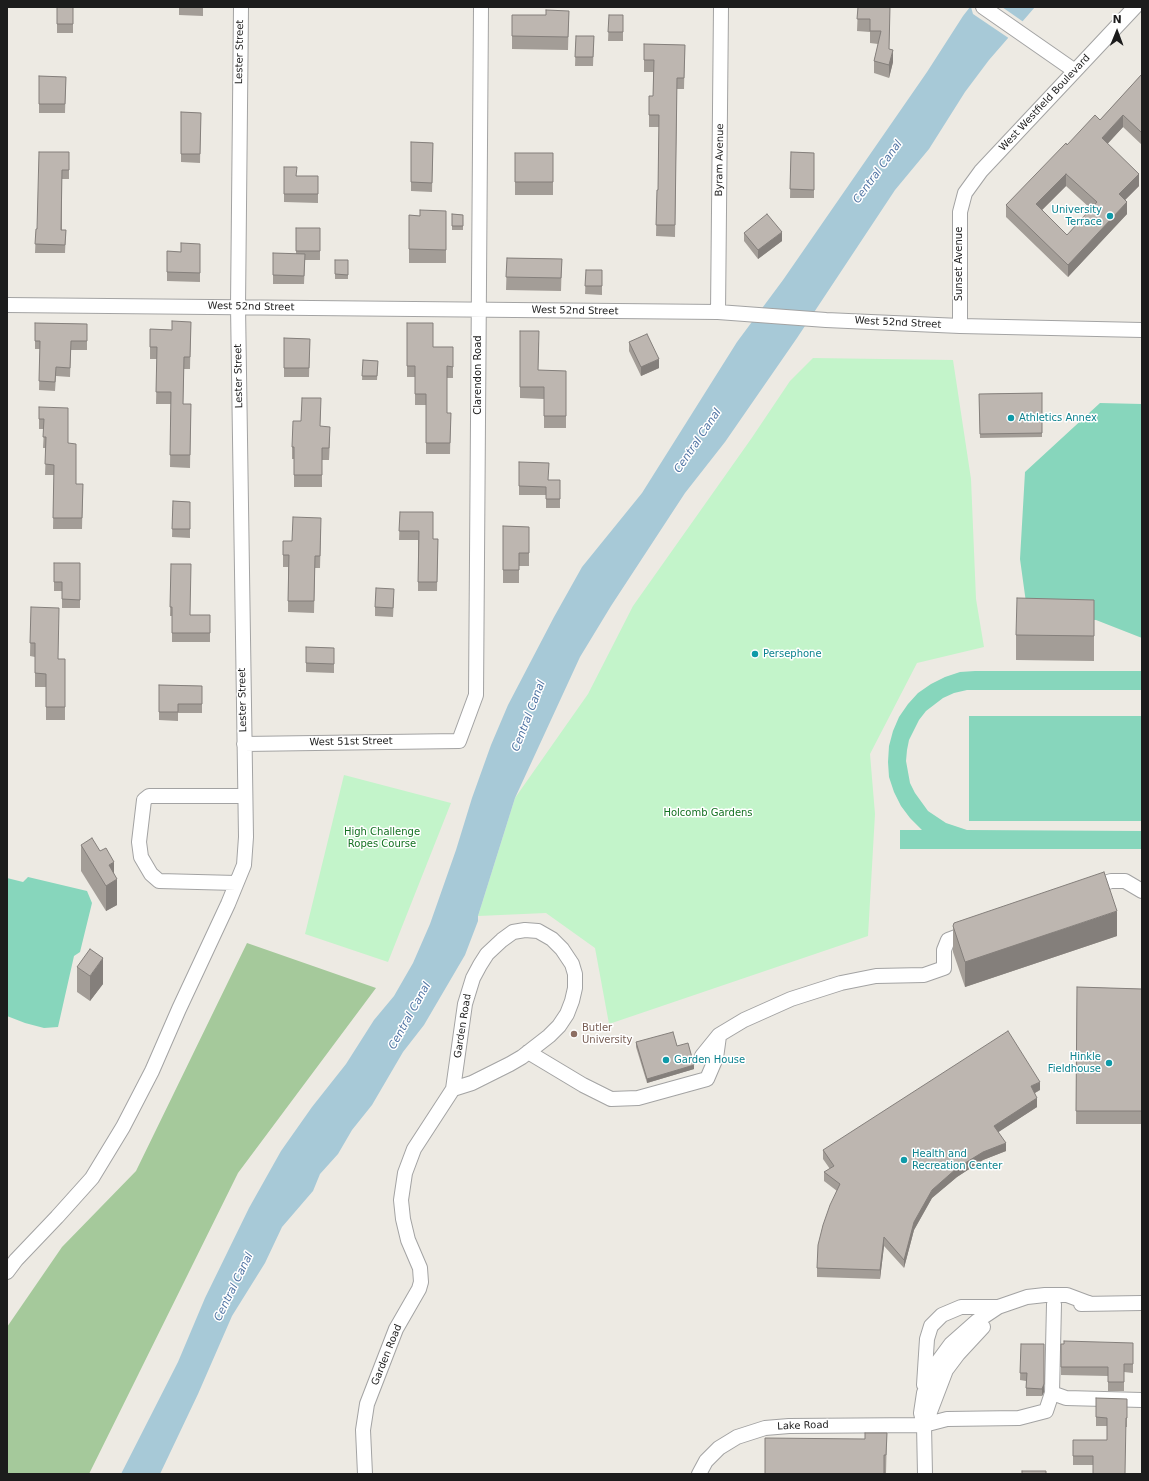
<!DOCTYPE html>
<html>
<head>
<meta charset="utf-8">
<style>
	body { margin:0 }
	#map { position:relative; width:1149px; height:1481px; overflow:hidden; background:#edeae3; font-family:"DejaVu Sans",sans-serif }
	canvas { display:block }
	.frame { position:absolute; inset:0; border:8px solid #1c1c1c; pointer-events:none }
	.north { position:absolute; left:1097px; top:12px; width:40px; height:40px; -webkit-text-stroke:3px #fff; paint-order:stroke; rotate:1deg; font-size:11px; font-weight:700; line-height:16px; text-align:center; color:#1c1c1c }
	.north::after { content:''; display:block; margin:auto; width:14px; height:18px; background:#1c1c1c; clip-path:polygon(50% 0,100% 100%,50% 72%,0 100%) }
</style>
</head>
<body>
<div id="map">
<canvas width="1149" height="1481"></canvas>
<div class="frame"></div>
<div class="north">N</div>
</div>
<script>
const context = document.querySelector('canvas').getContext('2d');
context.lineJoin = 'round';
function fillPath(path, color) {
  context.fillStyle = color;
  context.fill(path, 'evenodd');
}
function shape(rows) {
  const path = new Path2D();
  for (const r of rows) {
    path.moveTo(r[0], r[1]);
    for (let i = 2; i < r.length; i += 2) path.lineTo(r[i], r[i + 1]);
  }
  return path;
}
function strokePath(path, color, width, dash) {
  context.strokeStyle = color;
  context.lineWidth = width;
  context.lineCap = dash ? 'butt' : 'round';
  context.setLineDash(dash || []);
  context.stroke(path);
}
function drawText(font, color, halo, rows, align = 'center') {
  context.font = font + ' "DejaVu Sans",sans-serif';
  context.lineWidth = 3;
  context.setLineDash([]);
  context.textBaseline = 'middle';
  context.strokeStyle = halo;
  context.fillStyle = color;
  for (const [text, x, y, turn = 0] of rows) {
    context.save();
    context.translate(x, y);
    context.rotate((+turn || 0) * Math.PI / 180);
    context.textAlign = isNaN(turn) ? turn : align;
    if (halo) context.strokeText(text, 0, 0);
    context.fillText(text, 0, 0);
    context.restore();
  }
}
fillPath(shape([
	[247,943,376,988,238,1173,89,1474,7,1474,7,1327,62,1247,136,1171]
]), '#a5c99b');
fillPath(shape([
	[813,358,953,360,971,479,976,599,984,647,917,663,870,754,875,814,868,936,609,1024,595,948,546,913,478,916,515,798,588,694,633,606,751,439,790,381],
	[344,775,451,803,388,962,305,934]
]), '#c3f4ca');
fillPath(shape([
	[1100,403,1142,404,1142,638,1096,620,1028,617,1020,559,1025,472],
	[975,671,1142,671,1142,690,967,690,954,693,943,698,926,711,919,720,909,740,907,750,906,761,910,783,915,793,928,811,946,823,967,830,1142,831,1142,849,900,849,900,830,922,830,910,818,901,806,894,792,889,777,888,762,889,746,893,731,899,717,908,704,918,693,931,684,945,677,960,672],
	[969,716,1142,716,1142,821,969,821],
	[28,877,87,891,92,903,80,952,74,956,58,1027,44,1028,25,1023,7,1016,7,878,23,882]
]), '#87d6bc');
fillPath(shape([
	[970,7,1035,7,989,60,965,92,929,149,895,190,797,338,725,442,685,493,611,606,580,657,515,798,478,916,478,921,465,955,424,1025,403,1052,372,1105,352,1130,338,1154,320,1174,313,1191,282,1227,265,1263,232,1316,198,1394,160,1474,121,1474,178,1362,205,1298,249,1208,281,1151,312,1107,346,1064,374,1020,394,996,413,963,430,924,456,850,472,798,491,745,508,705,554,617,582,567,642,493,737,342,783,280,927,72,963,16]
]), '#a7c9d7');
fillPath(shape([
	[971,7,1002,7,1025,23,1010,39,973,14]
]), '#edeae3');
const minor = shape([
	[983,7,1075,71],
	[7,305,718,312,826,320,960,326,1142,330],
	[718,312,721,7],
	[960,326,960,212,965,193,981,171,1135,7],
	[244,744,459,741,476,695,481,7],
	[236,883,159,881,151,874,141,857,139,842,144,800,149,796,245,796],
	[1090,888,1111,881,1125,881,1142,891],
	[525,930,538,931,552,939,562,949,572,964,575,974,575,988,572,1001,567,1014,559,1026,549,1036,522,1057,510,1064,472,1083,453,1089,465,1004,473,978,480,965,487,954,502,940,513,932,525,930],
	[528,1052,583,1085,611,1099,638,1098,707,1079,716,1058,719,1036],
	[702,1056,719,1035,744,1020,791,999,841,983,876,976,924,975,944,968,944,950,948,940,969,932],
	[7,1272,16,1260,57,1217,92,1178,123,1127,152,1071,179,1009,228,904,244,865,246,837,238,306,241,7],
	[1081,1304,1142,1303],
	[924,1385,927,1339,931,1326,942,1315,961,1307,998,1307],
	[1052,1393,1066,1398,1142,1400],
	[925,1425,946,1370,958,1354,983,1327],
	[365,1474,363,1430,367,1404,396,1329,419,1289,421,1282,420,1268,408,1240,403,1219,401,1200,405,1173,414,1149,453,1089],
	[699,1474,706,1461,719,1448,737,1437,765,1428,789,1426,924,1425,947,1419,1019,1418,1046,1411,1052,1393,1054,1304],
	[925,1474,924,1425,921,1413,924,1393,937,1363,951,1344,977,1321,998,1307,1027,1297,1045,1295,1067,1295,1091,1304]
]);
strokePath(minor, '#a3a3a3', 16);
strokePath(minor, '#fff', 14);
fillPath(shape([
	[57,7,73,7,73,33,57,33],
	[179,7,203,7,203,16,179,15],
	[858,7,890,7,889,49,893,62,889,78,874,73,874,61,878,44,870,43,870,32,857,31],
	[569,11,568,50,512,49,512,15,546,15],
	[609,15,623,15,623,41,608,41],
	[576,36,594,36,593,66,575,66],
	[644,44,685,45,684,89,677,89,675,237,656,236,657,190,658,190,659,127,649,127,649,96,653,96,653,72,644,72],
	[1142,74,1142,145,1123,127,1107,144,1139,186,1125,200,1127,214,1068,277,1006,217,1006,205,1067,145,1100,120],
	[1066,186,1091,209,1067,235,1042,210],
	[39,76,66,77,65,113,39,113],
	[181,112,201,113,200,163,181,162],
	[411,142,433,143,432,192,411,191],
	[69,152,69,179,62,179,62,230,66,230,65,253,35,253,36,229,37,229],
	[791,152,814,153,814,198,790,198],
	[515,153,553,153,553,195,515,195],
	[284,167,297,176,318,176,318,203,284,202],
	[446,211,446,263,409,263,409,215,420,216],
	[452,214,463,215,463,230,452,230],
	[296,228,320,228,320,260,305,260,304,284,273,284,273,253,296,254],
	[744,233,782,241,758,259,744,241],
	[200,244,200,282,167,281,167,251,181,252],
	[507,258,562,259,561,291,506,290],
	[335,260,348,260,348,279,335,279],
	[586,270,602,270,602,295,585,294],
	[191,322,190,369,184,369,183,404,191,404,190,468,170,467,171,404,156,404,157,359,150,359,150,329,172,330],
	[35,323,87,324,87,350,71,350,70,377,56,376,55,391,39,390,40,349,35,349],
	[407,323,433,347,453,347,453,378,447,378,447,413,451,413,450,454,426,454,426,405,415,405,415,377,407,377],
	[520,331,539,343,538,370,566,371,566,428,544,428,544,399,520,398],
	[284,338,310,339,309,377,284,377],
	[629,342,659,368,641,376,629,351],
	[363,360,378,361,377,380,362,380],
	[1042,393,1042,437,980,438,979,394],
	[39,407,68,443,76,484,83,484,82,529,53,529,54,475,45,475,46,448,43,448,44,429,39,429],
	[321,410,320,426,330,439,329,460,322,460,322,487,294,487,294,459,292,459,292,447,301,421],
	[548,480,560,480,560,508,546,508,546,495,519,495,519,486],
	[173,501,190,502,190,538,172,537],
	[400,512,433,539,438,539,437,591,418,591,418,540,399,540],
	[503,526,529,527,529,566,519,566,519,583,503,583],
	[321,529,320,568,315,568,314,613,288,612,288,567,283,567,283,541,292,541],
	[54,563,80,563,80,608,62,608,62,591,54,591],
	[171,564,190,615,210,615,210,642,172,642,172,616,170,616],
	[394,598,393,617,375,616,375,607],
	[31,607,58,659,65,659,65,720,46,720,46,687,35,687,35,657,30,656],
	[1094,625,1094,661,1016,660,1016,635],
	[306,647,334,648,334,673,306,672],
	[159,685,202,686,202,713,178,713,178,721,159,720],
	[81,845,114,874,117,905,106,911,81,871],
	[953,926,1117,936,965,987,953,952],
	[77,967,103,984,90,1001,77,992],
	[1077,987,1142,989,1142,1124,1076,1124],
	[636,1042,677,1046,694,1069,647,1083,636,1047],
	[1040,1090,1035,1093,1037,1107,998,1132,1006,1151,983,1160,957,1177,932,1198,914,1230,904,1268,884,1246,880,1279,817,1277,817,1268,837,1191,824,1181,824,1172,830,1169,823,1159,823,1150],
	[1133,1343,1133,1373,1124,1372,1124,1391,1108,1391,1108,1376,1061,1375,1061,1344],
	[1021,1344,1044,1392,1042,1396,1026,1396,1026,1381,1020,1380],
	[1096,1398,1127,1399,1127,1427,1126,1427,1093,1465,1073,1465,1073,1440,1107,1440,1107,1426,1096,1426],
	[887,1433,886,1474,765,1474,865,1439]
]), '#a39d97');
fillPath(shape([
	[893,50,893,62,889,78,889,65],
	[1123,115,1123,127,1102,150,1102,138],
	[1066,174,1066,186,1036,216,1036,204],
	[1139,174,1139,186,1119,206,1119,194],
	[1127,202,1127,214,1068,277,1068,265],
	[782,232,782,241,758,259,758,250],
	[659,359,659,368,641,376,641,367],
	[114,862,114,881,117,879,117,905,106,911,106,886,109,865],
	[1117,911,1117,936,965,987,965,962],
	[103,958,103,984,90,1001,90,976],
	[694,1065,694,1069,647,1083,647,1079],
	[1040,1082,1040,1090,1031,1095,1031,1086],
	[1037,1098,1037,1107,994,1135,994,1126],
	[1006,1143,1006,1151,983,1160,957,1177,932,1198,914,1230,904,1268,904,1260,914,1222,932,1190,957,1168,983,1152],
	[884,1237,884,1246,880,1279,880,1270],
	[1044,1344,1044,1392,1042,1396,1042,1389]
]), '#847f7b');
const building = shape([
	[57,7,73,7,73,24,57,24,57,7],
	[858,7,890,7,889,49,893,50,889,65,874,61,881,31,870,31,870,19,857,19,858,7],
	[546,10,569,11,568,37,512,36,512,15,546,15,546,10],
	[609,15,623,15,623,32,608,32,609,15],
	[576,36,594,36,593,57,575,57,576,36],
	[644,44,685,45,684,78,677,78,675,225,656,225,657,190,658,190,659,115,649,115,649,96,653,96,654,60,644,60,644,44],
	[1142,74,1142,133,1123,115,1102,138,1139,174,1119,194,1127,202,1068,265,1006,205,1066,143,1067,145,1095,115,1100,120,1142,74],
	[1066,174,1097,202,1067,235,1036,204,1066,174],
	[39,76,66,77,65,104,39,104,39,76],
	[181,112,201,113,200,154,181,154,181,112],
	[411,142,433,143,432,183,411,182,411,142],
	[39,152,69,152,69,170,62,170,61,230,66,230,65,245,35,244,36,229,37,229,39,152],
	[791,152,814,153,814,190,790,189,791,152],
	[515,153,553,153,553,182,515,182,515,153],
	[284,167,297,167,296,176,318,176,318,194,284,194,284,167],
	[420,210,446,211,446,250,409,249,409,215,420,216,420,210],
	[452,214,463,215,463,226,452,226,452,214],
	[767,214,782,232,758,250,744,233,767,214],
	[296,228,320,228,320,251,296,251,296,228],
	[181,243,200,244,200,273,167,272,167,251,181,252,181,243],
	[273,253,305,254,304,276,273,275,273,253],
	[507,258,562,259,561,278,506,277,507,258],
	[335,260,348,260,348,275,335,274,335,260],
	[586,270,602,270,602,286,585,286,586,270],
	[172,321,191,322,190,357,184,357,183,404,191,404,190,455,170,455,171,392,156,392,157,347,150,347,150,329,172,330,172,321],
	[35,323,87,324,87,341,71,341,70,368,56,367,55,382,39,381,40,341,35,341,35,323],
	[407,323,433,323,433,347,453,347,453,367,447,366,447,413,451,413,450,443,426,443,426,394,415,394,415,366,407,366,407,323],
	[520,331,539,331,538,370,566,371,566,416,544,416,544,387,520,387,520,331],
	[647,334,659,359,641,367,629,342,647,334],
	[284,338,310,339,309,368,284,368,284,338],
	[363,360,378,361,377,376,362,376,363,360],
	[1042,393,1042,433,980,434,979,394,1042,393],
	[302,398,321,398,320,426,330,427,329,448,322,448,322,475,294,475,294,447,292,447,293,421,301,421,302,398],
	[39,407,68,408,68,443,76,444,76,484,83,484,82,518,53,518,54,465,45,464,46,437,43,437,44,419,39,419,39,407],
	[519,462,549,463,548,480,560,480,560,499,546,499,546,487,519,486,519,462],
	[173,501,190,502,190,529,172,529,173,501],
	[400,512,433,512,433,539,438,539,437,582,418,582,419,531,399,531,400,512],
	[293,517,321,518,320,556,315,556,314,601,288,601,289,555,283,555,283,541,292,541,293,517],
	[503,526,529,527,529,553,519,553,519,570,503,570,503,526],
	[54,563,80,563,80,600,62,599,62,582,54,582,54,563],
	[171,564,191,564,190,615,210,615,210,633,172,633,172,607,170,607,171,564],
	[376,588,394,589,393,608,375,607,376,588],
	[1017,598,1094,600,1094,636,1016,635,1017,598],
	[31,607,59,608,58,659,65,659,65,707,46,707,46,674,35,673,35,643,30,643,31,607],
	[306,647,334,648,334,664,306,663,306,647],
	[159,685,202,686,202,704,178,704,178,712,159,712,159,685],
	[92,838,100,851,106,848,114,862,109,865,117,879,106,886,81,845,92,838],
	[1104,872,1117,911,965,962,953,926,954,923,1104,872],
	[90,949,103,958,90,976,77,967,90,949],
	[1077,987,1142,989,1142,1111,1076,1111,1077,987],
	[1008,1031,1040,1082,1031,1086,1037,1098,994,1126,1006,1143,983,1152,957,1168,932,1190,914,1222,904,1260,884,1237,880,1270,817,1268,818,1245,823,1225,830,1205,840,1184,824,1172,834,1166,823,1150,1008,1031],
	[673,1032,677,1046,688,1043,694,1065,647,1079,636,1042,673,1032],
	[1064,1341,1133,1343,1133,1364,1124,1364,1124,1382,1108,1382,1108,1367,1061,1367,1061,1344,1064,1344,1064,1341],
	[1021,1344,1044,1344,1044,1384,1042,1389,1026,1388,1027,1373,1020,1373,1021,1344],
	[1096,1398,1127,1399,1127,1418,1126,1418,1125,1474,1093,1474,1093,1456,1073,1456,1073,1440,1107,1440,1107,1418,1096,1417,1096,1398],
	[865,1433,887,1433,886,1455,884,1455,884,1474,765,1474,765,1438,865,1439,865,1433],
	[1022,1471,1046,1471,1046,1474,1022,1474,1022,1471]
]);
fillPath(building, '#bdb6b0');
strokePath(building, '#847f7b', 1);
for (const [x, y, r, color] of [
	[1110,216,4,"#0f9aa8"],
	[1011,418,4,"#0f9aa8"],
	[755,654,4,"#0f9aa8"],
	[574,1034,4,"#8d6e63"],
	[666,1060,4,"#0f9aa8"],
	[1109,1063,4,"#0f9aa8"],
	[904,1160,4,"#0f9aa8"]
]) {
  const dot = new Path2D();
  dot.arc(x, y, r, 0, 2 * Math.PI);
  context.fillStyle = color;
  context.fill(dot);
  strokePath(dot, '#fff', 1.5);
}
drawText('10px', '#1c1c1c', '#fff', [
	["Lester Street",240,52,-89],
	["West Westfield Boulevard",1045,103,-47],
	["Byram Avenue",720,160,-89],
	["Sunset Avenue",959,264,-90],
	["West 52nd Street",251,307,1],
	["West 52nd Street",575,311,1],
	["West 52nd Street",898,323,3],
	["Clarendon Road",478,375,-90],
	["Lester Street",239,376,-91],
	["Lester Street",243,700,-91],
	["West 51st Street",351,742,-1],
	["Garden Road",463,1026,-81],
	["Garden Road",387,1355,-68],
	["Lake Road",803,1426,-2]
]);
drawText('10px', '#0d838f', '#fff', [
	["University",1102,210,"right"],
	["Terrace",1102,222,"right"],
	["Athletics Annex",1019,418],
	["Persephone",763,654],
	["Hinkle",1101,1057,"right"],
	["Fieldhouse",1101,1069,"right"],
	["Garden House",674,1060],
	["Health and",912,1154],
	["Recreation Center",912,1166]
], 'left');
drawText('10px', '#147122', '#fff', [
	["Holcomb Gardens",708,813],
	["High Challenge",382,832],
	["Ropes Course",382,844]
]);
drawText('10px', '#785e54', '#fff', [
	["Butler",582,1028],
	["University",582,1040]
], 'left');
drawText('italic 11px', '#5175a4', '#fff', [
	["Central Canal",878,172,-54],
	["Central Canal",698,441,-56],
	["Central Canal",529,716,-69],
	["Central Canal",410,1016,-61],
	["Central Canal",234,1287,-64]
]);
</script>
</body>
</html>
